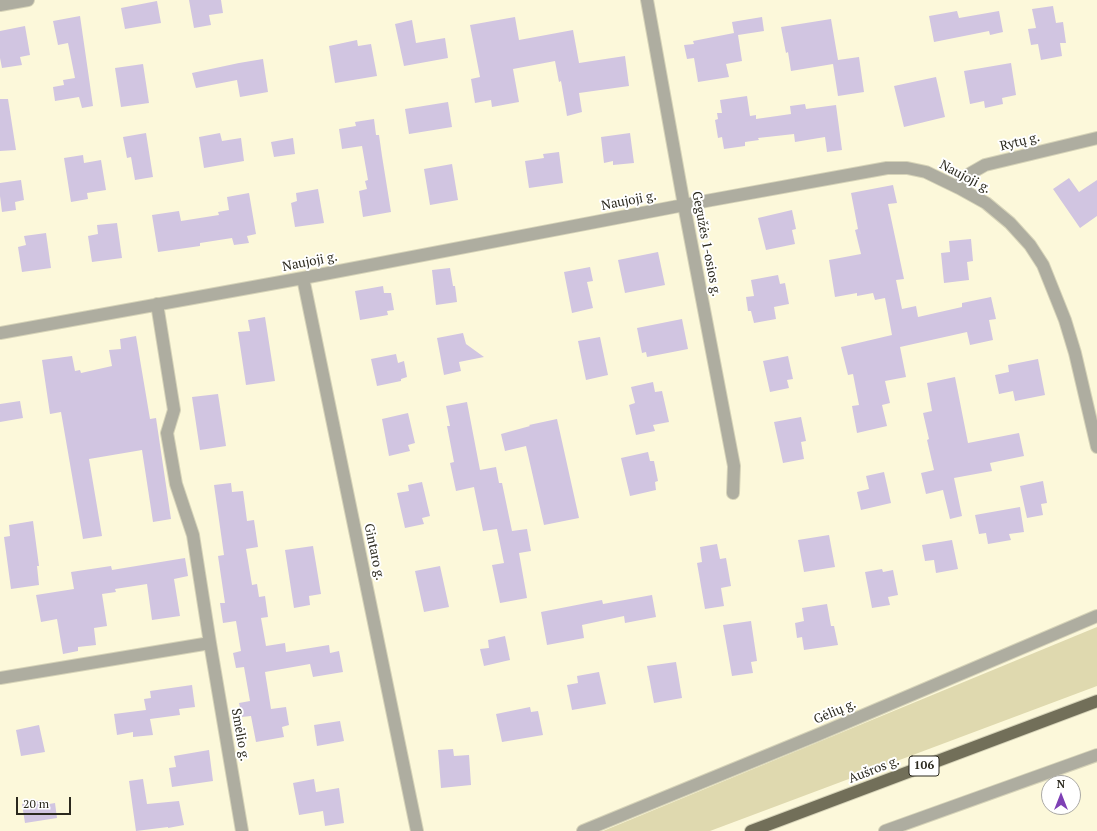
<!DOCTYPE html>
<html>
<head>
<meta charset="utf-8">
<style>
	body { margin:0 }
	#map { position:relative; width:1097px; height:831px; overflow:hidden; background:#fcf8da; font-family:"PT Serif",serif }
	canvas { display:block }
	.north { position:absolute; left:1041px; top:775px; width:40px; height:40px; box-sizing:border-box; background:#fff; border:1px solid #aaa9a5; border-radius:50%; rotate:0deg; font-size:11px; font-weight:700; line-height:16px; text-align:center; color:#2b291e }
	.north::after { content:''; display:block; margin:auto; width:14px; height:18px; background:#7e40b5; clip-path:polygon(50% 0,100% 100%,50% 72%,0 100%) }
	.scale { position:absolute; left:16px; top:797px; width:55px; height:18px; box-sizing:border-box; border:2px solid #2b291e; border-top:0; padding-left:5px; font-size:12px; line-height:14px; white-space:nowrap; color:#2b291e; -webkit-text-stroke:3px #fff; paint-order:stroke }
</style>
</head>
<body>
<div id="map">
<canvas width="1097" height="831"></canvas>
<div class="north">N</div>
<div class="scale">20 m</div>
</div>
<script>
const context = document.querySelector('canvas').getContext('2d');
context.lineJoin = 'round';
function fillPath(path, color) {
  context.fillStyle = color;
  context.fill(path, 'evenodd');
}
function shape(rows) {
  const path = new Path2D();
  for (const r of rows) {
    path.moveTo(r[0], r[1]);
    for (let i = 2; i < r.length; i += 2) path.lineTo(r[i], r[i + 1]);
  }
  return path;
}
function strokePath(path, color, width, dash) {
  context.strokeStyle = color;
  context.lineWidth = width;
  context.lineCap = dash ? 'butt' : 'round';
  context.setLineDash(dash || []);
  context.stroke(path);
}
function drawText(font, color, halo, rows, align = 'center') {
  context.font = font + ' "PT Serif",serif';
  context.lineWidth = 4;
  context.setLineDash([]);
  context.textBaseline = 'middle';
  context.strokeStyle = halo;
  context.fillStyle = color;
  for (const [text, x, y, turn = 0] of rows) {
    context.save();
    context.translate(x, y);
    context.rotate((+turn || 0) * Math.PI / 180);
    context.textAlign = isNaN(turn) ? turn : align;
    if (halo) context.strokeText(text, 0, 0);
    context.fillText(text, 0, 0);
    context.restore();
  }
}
fillPath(shape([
	[1097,627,1097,686,710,831,603,831]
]), '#dfd9af');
fillPath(shape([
	[189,0,221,0,223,13,209,15,211,25,194,28],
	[157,1,161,23,125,29,121,8],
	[1053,6,1056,23,1063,22,1066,43,1060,43,1062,56,1041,60,1038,44,1031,45,1028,29,1036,28,1032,9],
	[957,11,959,18,999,11,1003,32,990,35,989,31,934,42,929,16],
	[80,16,93,106,82,108,79,97,55,101,53,87,64,85,63,80,75,78,68,43,58,45,53,21],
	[515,17,519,40,573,30,579,63,625,56,629,86,579,93,582,112,567,116,561,81,559,82,555,61,513,69,519,102,492,107,491,100,475,103,471,79,480,77,470,25],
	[762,17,764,31,738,35,742,61,726,64,729,77,698,82,694,58,687,59,684,45,694,44,693,41,734,33,732,22],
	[831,19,838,60,859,57,864,92,838,96,833,64,791,71,788,52,786,53,781,27],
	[412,20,416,43,445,38,448,58,404,66,395,24],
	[25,26,30,55,20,57,22,65,2,68,0,58,0,31],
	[357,40,358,46,371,44,377,76,335,83,329,46],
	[263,59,268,92,240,97,237,80,196,88,192,73,239,63],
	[1011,63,1016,95,1002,98,1003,104,985,108,984,101,970,104,964,71],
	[143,64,149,103,121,107,115,68],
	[936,77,945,117,904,127,894,86],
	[747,96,750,116,756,115,756,119,791,114,790,106,805,104,806,109,836,105,842,150,827,152,825,137,795,142,794,134,758,138,759,140,745,142,745,146,724,149,722,137,718,138,715,120,718,119,717,113,722,113,720,100],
	[0,99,8,99,16,150,0,151],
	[448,102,452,127,409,134,405,109],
	[374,119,376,135,379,135,382,156,391,212,363,217,359,191,367,189,365,181,368,180,362,146,342,149,339,129,356,126,355,122],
	[146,133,153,177,135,180,131,157,127,158,123,137],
	[220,133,222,141,241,138,244,161,204,168,199,137],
	[630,133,634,163,613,165,613,161,604,163,601,137],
	[293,138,295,154,274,157,271,142],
	[559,152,563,183,529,188,525,161,544,158,543,154],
	[83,155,84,163,101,160,106,190,87,193,88,199,71,202,64,158],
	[452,164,458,200,430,205,424,169],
	[1069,178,1079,192,1097,180,1097,216,1080,228,1053,189],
	[21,180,24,200,15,202,16,210,2,212,0,196,0,183],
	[893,185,897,203,888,204,904,279,896,280,902,309,916,306,918,317,962,307,962,303,991,297,996,319,989,320,993,340,970,345,967,332,900,347,906,377,885,381,890,403,882,405,887,426,857,433,852,406,859,405,853,374,848,375,841,347,892,335,885,298,875,300,873,293,857,296,857,293,835,297,829,260,861,254,855,230,858,229,851,193],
	[318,189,324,223,295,227,291,203,297,201,296,193],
	[249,193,256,234,247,236,249,243,234,245,232,238,200,243,200,246,158,252,152,215,179,211,181,221,219,215,218,212,229,210,227,197],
	[792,210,796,229,792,230,795,244,766,250,758,218],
	[117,223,122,258,92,262,88,236,98,234,97,225],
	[46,233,51,268,22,272,18,247,26,245,24,236],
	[971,239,973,261,967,262,969,280,944,283,941,253,950,252,949,241],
	[658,252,665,285,625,293,618,260],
	[590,267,593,281,587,282,593,308,572,313,564,272],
	[450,268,453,286,455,286,457,302,436,305,432,270],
	[778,275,780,284,785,283,789,304,774,307,776,319,754,323,751,311,748,311,746,297,754,296,751,280],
	[383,286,384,293,391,293,394,310,387,311,388,315,360,320,355,291],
	[265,317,275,381,246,385,238,332,250,331,248,320],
	[682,319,688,349,647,357,646,352,642,353,637,328],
	[463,333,466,344,484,357,459,362,461,371,444,375,437,338],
	[136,336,150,419,156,418,171,519,153,522,142,450,89,459,102,536,83,539,61,412,50,414,42,360,72,356,75,371,80,370,81,373,112,366,109,350,121,349,120,339],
	[600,337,608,375,586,380,578,341],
	[396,354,398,363,404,361,407,377,401,379,401,381,377,386,371,359],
	[788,356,793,379,787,380,789,388,770,392,763,361],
	[1038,359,1045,395,1015,401,1013,391,999,394,995,375,1009,372,1008,365],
	[955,377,968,443,1019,433,1024,456,990,463,992,471,954,478,962,516,950,519,943,490,926,494,921,473,934,470,927,440,929,439,923,413,932,411,927,383],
	[653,382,655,392,662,391,669,422,653,425,655,431,636,435,629,405,635,403,631,387],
	[218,394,226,446,200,450,192,397],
	[20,401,23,418,0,422,0,404],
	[467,402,480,470,496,467,499,483,502,483,512,531,527,529,531,551,519,553,527,598,500,603,492,565,504,563,497,529,483,531,474,487,456,491,450,463,454,462,447,426,450,426,446,406],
	[408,413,415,443,408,445,410,451,389,456,382,419],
	[801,417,806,441,801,442,804,459,783,463,774,422],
	[557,419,579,518,544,525,526,446,505,451,501,434,530,426,529,425],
	[648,452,650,461,654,461,658,481,655,482,656,490,630,496,621,458],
	[884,472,891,503,861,510,857,492,869,489,866,476],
	[1043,481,1047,503,1041,504,1043,515,1027,518,1020,486],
	[422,482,430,516,422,518,424,524,405,528,397,493,409,491,408,485],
	[231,483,232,492,243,491,247,521,254,520,258,547,246,549,252,585,257,584,259,597,265,596,268,617,261,618,266,646,285,643,286,652,329,645,330,653,339,651,343,672,313,677,310,664,265,672,271,709,286,707,289,725,282,727,284,737,256,742,251,716,242,717,239,703,250,701,244,667,236,668,233,653,241,651,236,621,223,623,220,603,225,603,218,556,224,555,214,485],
	[1020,507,1024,532,1009,534,1011,540,988,544,986,533,979,534,975,515],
	[33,521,39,566,37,566,39,585,11,589,4,537,10,536,9,525],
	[829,535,835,567,804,572,798,540],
	[952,540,958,569,936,573,934,560,925,561,922,545],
	[717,544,720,559,726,558,731,586,721,588,724,606,705,609,697,563,702,562,700,547],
	[313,546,321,594,309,596,310,605,294,608,285,550],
	[185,558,188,576,174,579,180,616,152,620,147,584,115,589,116,592,102,594,107,626,94,628,96,645,78,647,78,651,63,654,57,619,41,622,36,595,74,589,71,572,111,566,112,570],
	[440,566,449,607,424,612,415,571],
	[882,569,883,572,893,570,898,595,888,597,890,605,872,608,865,572],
	[652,595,656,617,625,623,624,616,582,625,584,638,547,645,541,612,602,600,603,604],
	[827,604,831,626,834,626,838,645,804,650,802,637,797,638,795,623,804,621,802,608],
	[751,621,757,661,751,662,753,673,732,676,723,625],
	[505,636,510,660,484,666,480,649,489,648,488,640],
	[676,662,682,698,654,703,647,666],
	[599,672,606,704,572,710,567,685,578,683,577,676],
	[192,685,195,707,179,709,180,715,150,719,153,735,133,737,133,732,117,735,114,714,146,710,144,699,151,698,150,691],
	[530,707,531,712,538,711,543,735,502,742,496,714],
	[340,721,344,741,317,746,314,725],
	[39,725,45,752,21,756,16,730],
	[453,749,454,756,469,755,471,785,441,788,438,750],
	[209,750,213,781,172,787,169,768,176,767,174,756],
	[143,779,147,804,179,801,184,825,168,828,168,827,136,831,129,781],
	[314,779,316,792,339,788,344,823,325,826,323,811,299,815,293,783],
	[43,800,43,805,55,803,57,818,25,823,22,804]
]), '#d1c5e1');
const street = shape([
	[647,0,684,205,734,466,733,493],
	[0,5,28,0],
	[959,188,962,180,971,173,985,165,1097,138],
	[303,278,417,831],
	[157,304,174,410,167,433,176,484,193,535,210,643,242,831],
	[0,333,303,278,684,205,887,168,907,168,926,172,959,188,986,203,1010,223,1030,245,1043,265,1065,320,1075,353,1097,447],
	[0,678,210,643],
	[583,831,817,735,1097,616],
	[885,831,1097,755]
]);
const primary = shape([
	[751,831,1097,701]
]);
strokePath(street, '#d6d3b8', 14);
strokePath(primary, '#d6d3b8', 14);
strokePath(street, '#aeada0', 12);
strokePath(primary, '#726f59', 12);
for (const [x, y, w] of [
	[924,766,30]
]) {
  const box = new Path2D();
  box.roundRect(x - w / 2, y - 10, w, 20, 3);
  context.fillStyle = '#fff';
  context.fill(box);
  strokePath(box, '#2b291e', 1);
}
drawText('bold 12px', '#2b291e', null, [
	["106",924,766]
]);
drawText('13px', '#2b291e', '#fff', [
	["Rytų g.",1020,142,-14],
	["Naujoji g.",965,177,28],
	["Naujoji g.",629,201,-11],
	["Gegužės 1-osios g.",706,244,79],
	["Naujoji g.",310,262,-11],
	["Gintaro g.",374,552,78],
	["Gėlių g.",835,712,-23],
	["Smėlio g.",240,735,80],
	["Aušros g.",874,770,-21]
]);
</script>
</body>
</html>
